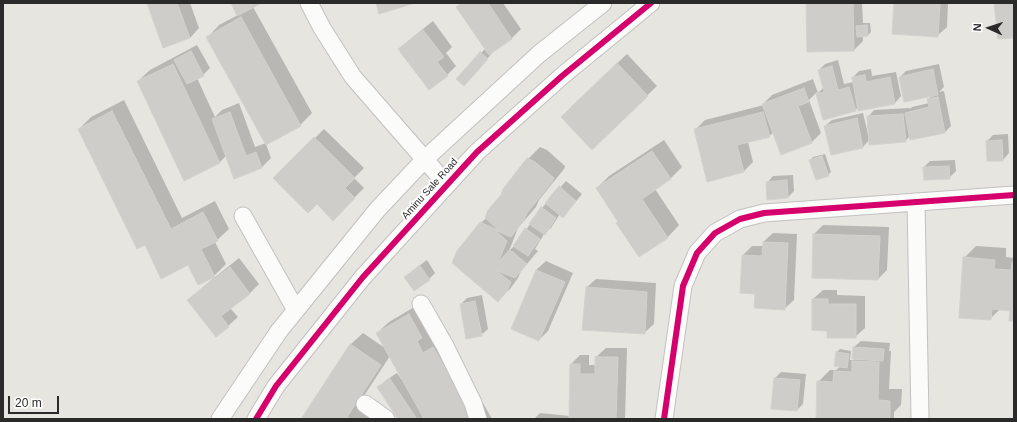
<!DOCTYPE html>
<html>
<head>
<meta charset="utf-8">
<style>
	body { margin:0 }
	#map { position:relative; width:1017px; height:422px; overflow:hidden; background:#e7e5e0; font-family:Arial,sans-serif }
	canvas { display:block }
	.frame { position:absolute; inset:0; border:4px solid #2a2a2a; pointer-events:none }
	.north { position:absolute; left:969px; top:8px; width:40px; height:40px; -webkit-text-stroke:3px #fff; paint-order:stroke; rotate:273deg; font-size:11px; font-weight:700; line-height:16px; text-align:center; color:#2a2a2a }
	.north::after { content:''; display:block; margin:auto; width:14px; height:18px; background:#2a2a2a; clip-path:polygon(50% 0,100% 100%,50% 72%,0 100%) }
	.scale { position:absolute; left:8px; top:396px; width:51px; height:18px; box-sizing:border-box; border:2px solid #2a2a2a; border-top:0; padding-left:5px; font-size:12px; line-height:14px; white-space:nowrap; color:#2a2a2a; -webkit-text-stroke:3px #fff; paint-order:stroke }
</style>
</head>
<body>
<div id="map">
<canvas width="1017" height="422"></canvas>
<div class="frame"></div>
<div class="north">N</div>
<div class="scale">20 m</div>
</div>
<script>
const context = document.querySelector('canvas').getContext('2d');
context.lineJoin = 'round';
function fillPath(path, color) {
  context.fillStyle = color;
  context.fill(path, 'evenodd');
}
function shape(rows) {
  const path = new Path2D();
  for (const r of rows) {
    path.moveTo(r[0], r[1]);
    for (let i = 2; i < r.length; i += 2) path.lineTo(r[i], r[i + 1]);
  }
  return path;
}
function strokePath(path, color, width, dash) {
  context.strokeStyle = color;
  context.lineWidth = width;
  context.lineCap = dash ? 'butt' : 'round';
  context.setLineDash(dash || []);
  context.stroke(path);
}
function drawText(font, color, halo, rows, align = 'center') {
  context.font = font + ' Arial,sans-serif';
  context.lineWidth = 4;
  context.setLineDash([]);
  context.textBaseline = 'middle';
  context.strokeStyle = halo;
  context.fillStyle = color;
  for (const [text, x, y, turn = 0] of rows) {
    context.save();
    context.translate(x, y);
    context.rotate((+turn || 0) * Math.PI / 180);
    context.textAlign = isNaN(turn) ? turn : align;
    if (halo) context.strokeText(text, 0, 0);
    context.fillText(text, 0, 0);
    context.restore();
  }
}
fillPath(shape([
	[148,3,190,3,199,28,190,38],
	[232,3,260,3,253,7,312,113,300,125,266,144,271,158,262,167,235,177,227,155,219,163,138,81,150,70,197,45,210,68,203,75,197,78,215,117,222,110,239,103,255,147,266,143,208,37,219,25,238,15],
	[462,3,503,3,521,29,512,38,492,51,493,52,470,79,481,53,486,48,458,7],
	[807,3,862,3,863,23,870,23,871,32,868,35,863,36,863,41,854,50,808,51],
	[895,3,948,3,947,27,937,36],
	[433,21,452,47,446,53,456,66,447,75,400,49,409,40],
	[627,54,657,86,592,148,571,107],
	[838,60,844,84,854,82,853,77,859,71,871,69,872,76,896,72,901,96,895,103,858,107,855,110,824,119,817,92,809,100,821,133,812,142,774,132,769,136,748,142,753,162,744,171,695,130,705,120,764,105,763,104,772,95,813,79,818,93,824,87,819,70,825,64],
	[939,64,944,87,939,92,944,91,951,126,945,132,911,139,910,136,905,141,869,140,863,147,825,126,832,120,863,113,868,134,869,134,868,117,874,110,910,108,910,109,912,107,929,103,928,99,933,95,900,77,906,71],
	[124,100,182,218,215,201,229,229,215,242,226,264,214,276,145,244,79,129,91,117],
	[324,129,364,168,354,178,364,188,333,219,317,203,275,178],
	[1008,134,1009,153,1003,160,987,141,993,135],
	[664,140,682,167,670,179,655,189,679,225,668,237,639,256,619,222,597,188,609,176],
	[540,147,547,150,565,166,564,169,539,200,536,207,518,228,509,251,514,246,542,208,566,181,582,194,569,210,560,214,551,228,544,234,535,249,538,251,521,271,518,278,510,289,498,300,481,223,486,218,528,159],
	[825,154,831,172,828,175,810,160,813,157],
	[955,160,956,171,949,178,924,167,930,161],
	[793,175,794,191,788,197,767,183,773,176],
	[823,225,889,227,887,270,878,279,814,234],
	[773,233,797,234,794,300,784,309,756,293,743,255,752,246,763,246,763,242],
	[976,246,1006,248,1006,257,1014,258,1014,320,1011,310,1000,309,990,319,964,258],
	[239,258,259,284,250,293,230,308,238,317,228,326,188,300,198,291],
	[427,260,435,273,429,279,406,277,412,271],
	[546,261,573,273,548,331,539,340,536,270],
	[596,279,656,283,654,324,644,333,586,288],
	[823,290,837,290,837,295,865,296,865,328,855,337,828,330,813,299],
	[482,295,488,329,481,335,461,304,467,298],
	[421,303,445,336,492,419,425,419,424,416,421,419,400,419,379,387,385,381,397,373,401,379,402,378,390,356,358,405,379,419,302,419,351,344,363,333,385,348,377,333,389,322],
	[861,341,890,343,889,351,891,351,889,389,902,389,901,405,894,412,894,419,817,419,818,382,830,370,836,370,841,366,837,352,840,349,851,351,850,360,854,360,856,359,854,347],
	[606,348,627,348,625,419,534,419,540,413,570,416,571,364,580,355,589,355,589,365,596,365,596,357],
	[781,372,806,374,803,404,797,410,775,378]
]), '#0003');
const building = shape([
	[147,3,177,3,190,38,163,48,147,3],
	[231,3,260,3,260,4,237,16,231,3],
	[376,3,415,3,379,14,376,3],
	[462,3,488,3,512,39,489,55,456,7,462,3],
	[806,3,853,3,854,51,807,52,806,3],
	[894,3,940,3,938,37,892,34,894,3],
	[994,3,1014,3,1014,38,998,39,994,3],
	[241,17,301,126,266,145,206,37,241,17],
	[867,25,868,36,857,37,856,26,867,25],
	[423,30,444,57,437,62,448,76,429,90,398,49,423,30],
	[191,51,204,76,187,84,174,60,191,51],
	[480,52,488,59,464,86,456,79,480,52],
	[617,63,648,96,592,150,561,117,617,63],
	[173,64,220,163,184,181,137,81,173,64],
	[832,66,838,90,849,87,856,111,823,120,816,94,824,92,818,70,832,66],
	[933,69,938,95,904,102,899,77,933,69],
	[865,75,866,82,890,77,895,104,858,111,852,77,865,75],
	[804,88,809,102,798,106,812,143,781,155,762,104,804,88],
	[938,97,945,133,910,140,905,113,929,107,927,99,938,97],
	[112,111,171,229,203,212,218,241,201,249,215,277,198,285,188,265,161,279,145,245,137,249,78,129,112,111],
	[230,112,246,156,256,152,262,168,234,179,212,119,230,112],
	[763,112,770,137,737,145,744,172,707,182,694,129,763,112],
	[903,114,906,142,869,145,867,116,903,114],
	[857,118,863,148,831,155,824,126,857,118],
	[314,137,355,178,345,188,355,198,333,221,317,204,308,213,273,178,314,137],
	[1002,140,1003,161,987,161,986,141,1002,140],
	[652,151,671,179,642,199,668,238,639,257,616,223,618,222,596,188,652,151],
	[822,156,829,176,816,180,809,160,822,156],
	[527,158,535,162,554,178,552,182,527,213,524,220,511,237,495,230,507,241,498,263,509,250,513,252,527,264,515,278,495,270,511,282,507,291,498,302,452,263,457,251,480,222,500,231,485,218,488,210,501,195,503,189,527,158],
	[949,166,950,179,924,180,923,167,949,166],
	[787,180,788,198,767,200,766,182,787,180],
	[559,186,576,201,563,218,545,203,559,186],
	[541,207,556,218,545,235,529,224,541,207],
	[525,228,540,239,528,256,513,246,525,228],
	[813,234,880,236,878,280,812,278,813,234],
	[763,242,788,243,785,310,754,308,755,294,740,293,742,255,762,256,763,242],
	[963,257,995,260,994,269,1011,270,1012,262,1014,262,1014,321,1009,321,1010,311,992,309,991,320,959,318,963,257],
	[420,266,430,280,414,291,404,277,420,266],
	[230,267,250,294,221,316,229,327,216,337,187,300,230,267],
	[536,270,565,282,539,341,511,329,536,270],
	[586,287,647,292,645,334,582,330,586,287],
	[812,299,828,299,828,304,856,304,856,338,827,338,827,331,812,330,812,299],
	[475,301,482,336,466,339,460,304,475,301],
	[409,314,422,338,417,341,423,353,433,347,474,419,424,419,376,333,409,314],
	[350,344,381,365,347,417,350,419,301,419,350,344],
	[853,347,884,349,883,361,852,359,853,347],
	[836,352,849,354,847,368,834,366,836,352],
	[595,357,618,357,616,419,569,419,570,364,580,364,580,374,595,374,595,357],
	[852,361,879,362,878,400,890,401,890,418,883,418,883,419,816,419,817,381,833,382,834,371,852,372,852,361],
	[774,378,800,380,797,411,771,409,774,378],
	[390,379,417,419,398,419,377,387,390,379]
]);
fillPath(building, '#cfcdc9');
strokePath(building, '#d2d1cc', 1);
const minor = shape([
	[309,3,322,28,353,77,447,185],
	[916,202,920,419],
	[243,216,296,310],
	[421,304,445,346,473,403,478,419],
	[365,404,386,419],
	[220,419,279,331,377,210,425,159,539,54,603,3],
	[256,419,276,386,363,277,477,152,562,76,651,3],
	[664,419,683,286,697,253,715,233,740,219,764,213,1014,195]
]);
strokePath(minor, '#c2c1c0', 19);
strokePath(minor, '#fbfbfa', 17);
strokePath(shape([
	[256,419,276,386,363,277,477,152,562,76,651,3],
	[664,419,683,286,697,253,715,233,740,219,764,213,1014,195]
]), '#d6006c', 6);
drawText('10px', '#2a2a2a', '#fff', [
	["Aminu Sale Road",430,189,-48]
]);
</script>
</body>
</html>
